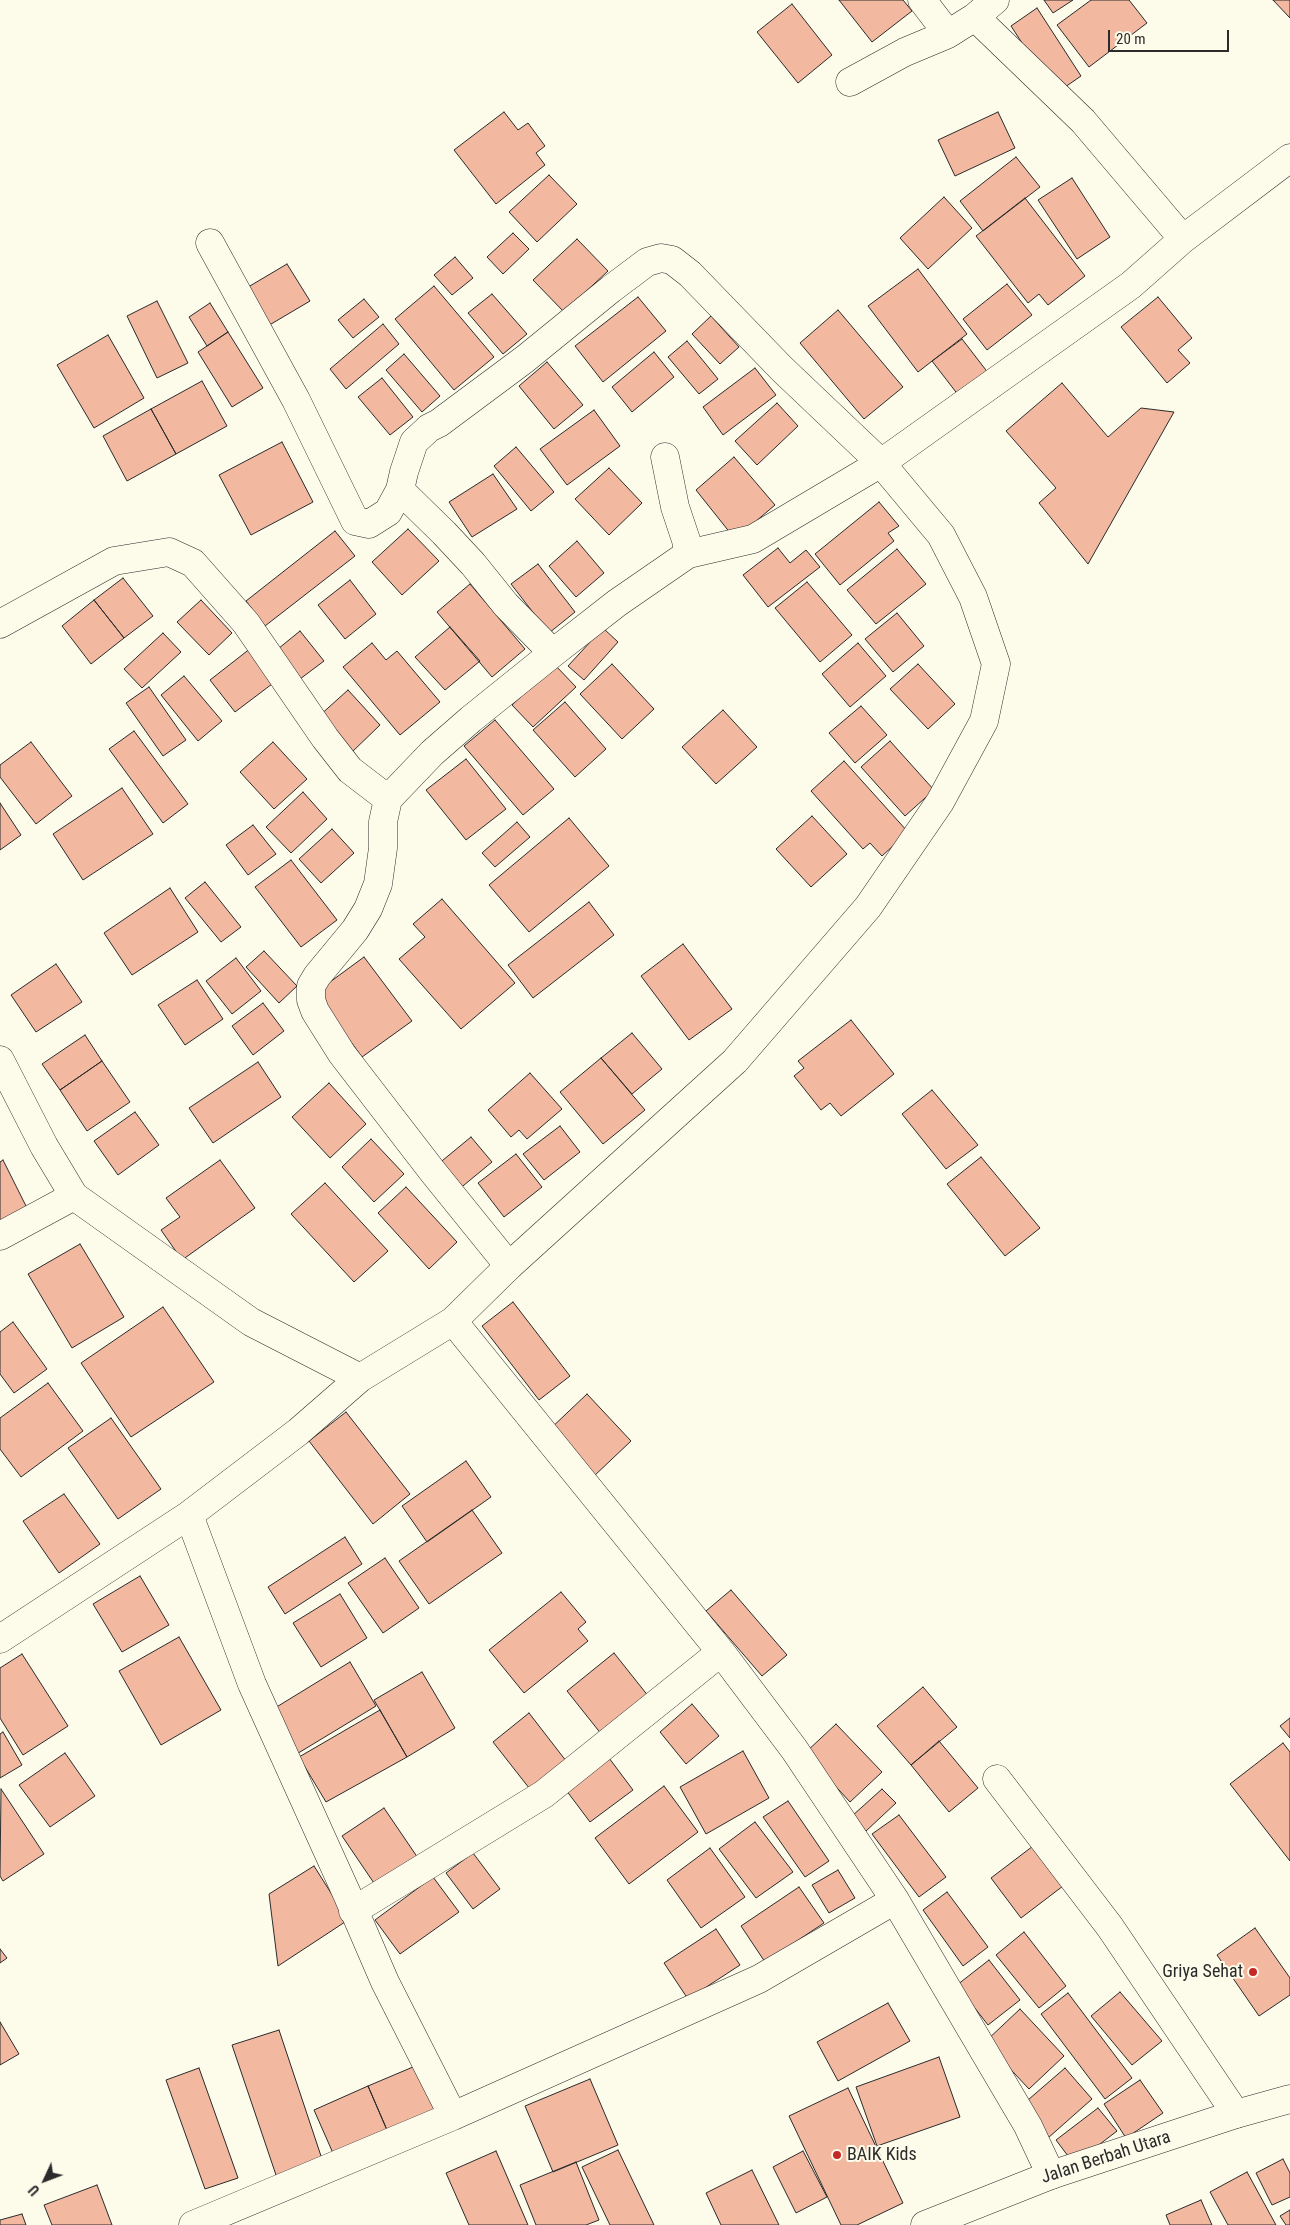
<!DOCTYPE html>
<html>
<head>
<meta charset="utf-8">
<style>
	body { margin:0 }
	#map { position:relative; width:1290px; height:2225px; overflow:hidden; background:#fdfbea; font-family:"Roboto Condensed",sans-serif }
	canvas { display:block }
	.north { position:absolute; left:20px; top:2155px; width:50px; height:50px; -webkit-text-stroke:4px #fdfbea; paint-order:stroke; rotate:227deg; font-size:14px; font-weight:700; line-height:20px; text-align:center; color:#2b2b2b }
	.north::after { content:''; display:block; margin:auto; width:18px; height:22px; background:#2b2b2b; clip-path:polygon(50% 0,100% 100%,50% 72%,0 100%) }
	.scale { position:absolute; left:1108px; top:30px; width:121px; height:22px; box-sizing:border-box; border:2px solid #2b2b2b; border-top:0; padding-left:6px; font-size:15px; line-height:18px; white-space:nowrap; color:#2b2b2b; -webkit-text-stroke:4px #fdfbea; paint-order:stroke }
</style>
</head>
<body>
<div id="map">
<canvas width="1290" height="2225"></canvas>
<div class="north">U</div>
<div class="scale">20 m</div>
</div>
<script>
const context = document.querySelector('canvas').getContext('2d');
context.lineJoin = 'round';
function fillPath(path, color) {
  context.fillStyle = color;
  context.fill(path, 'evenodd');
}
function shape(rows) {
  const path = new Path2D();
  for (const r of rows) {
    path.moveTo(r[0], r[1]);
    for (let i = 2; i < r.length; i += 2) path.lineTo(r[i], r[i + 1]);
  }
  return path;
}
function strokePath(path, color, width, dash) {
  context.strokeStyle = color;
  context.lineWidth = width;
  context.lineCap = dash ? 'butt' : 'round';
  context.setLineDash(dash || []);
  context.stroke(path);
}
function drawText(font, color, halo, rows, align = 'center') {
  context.font = font + ' "Roboto Condensed",sans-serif';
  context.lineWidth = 4;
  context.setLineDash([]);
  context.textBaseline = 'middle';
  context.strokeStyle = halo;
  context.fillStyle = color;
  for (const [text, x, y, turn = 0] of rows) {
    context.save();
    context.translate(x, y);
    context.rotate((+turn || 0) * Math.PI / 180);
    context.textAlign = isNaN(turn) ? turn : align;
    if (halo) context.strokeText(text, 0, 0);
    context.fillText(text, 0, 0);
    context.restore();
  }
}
const building = shape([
	[839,0,903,0,912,11,872,42,839,0],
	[1044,0,1073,0,1053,13,1044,0],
	[1091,0,1129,0,1147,23,1089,67,1057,25,1091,0],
	[1273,0,1290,0,1290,18,1273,0],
	[792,4,832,55,798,83,757,32,792,4],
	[1037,8,1081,76,1055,94,1011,26,1037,8],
	[504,112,518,130,528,123,545,146,536,153,545,165,496,204,454,150,504,112],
	[998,112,1015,148,955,176,938,140,998,112],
	[1016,157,1040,187,983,231,960,201,1016,157],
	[549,175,577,204,537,242,509,212,549,175],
	[1072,178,1110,237,1077,259,1038,200,1072,178],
	[944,197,972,228,928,269,900,238,944,197],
	[1025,198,1085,276,1048,305,1039,294,1028,303,976,236,1025,198],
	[513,233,529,249,503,274,487,257,513,233],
	[577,239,608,271,564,312,533,280,577,239],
	[455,257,473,278,452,295,434,275,455,257],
	[287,264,310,301,261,330,238,293,287,264],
	[918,269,967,334,918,372,868,306,918,269],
	[1007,284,1032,315,987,350,963,319,1007,284],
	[434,286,494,357,454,390,395,319,434,286],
	[492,294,527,334,503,354,468,313,492,294],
	[638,297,666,331,603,382,575,346,638,297],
	[1158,297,1192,338,1178,350,1190,363,1167,383,1121,327,1158,297],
	[364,299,379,317,353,338,338,320,364,299],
	[157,301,188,363,157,378,127,316,157,301],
	[210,303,228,332,207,346,189,317,210,303],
	[838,310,903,387,864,419,800,343,838,310],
	[711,316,739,347,720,364,692,334,711,316],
	[383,324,399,344,346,389,330,369,383,324],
	[228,332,263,388,232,407,198,352,228,332],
	[108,335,144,398,94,428,57,365,108,335],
	[962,339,989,374,959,396,932,361,962,339],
	[687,341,718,379,699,394,668,357,687,341],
	[654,352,674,377,632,412,612,387,654,352],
	[404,354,440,396,422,412,386,370,404,354],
	[547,362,583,405,554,429,519,386,547,362],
	[755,368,776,395,723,435,703,407,755,368],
	[382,378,413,417,390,435,358,397,382,378],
	[202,381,227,426,176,454,151,409,202,381],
	[1062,383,1108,437,1141,408,1174,412,1088,564,1039,503,1056,488,1006,431,1062,383],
	[777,403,798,426,757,465,735,441,777,403],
	[151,409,176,454,127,481,103,436,151,409],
	[594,410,620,446,567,485,540,449,594,410],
	[282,442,313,502,251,535,219,475,282,442],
	[516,447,554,492,531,511,494,466,516,447],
	[734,457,775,505,735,539,696,490,734,457],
	[609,468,642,503,609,535,575,499,609,468],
	[493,474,517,509,472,537,449,502,493,474],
	[879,502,899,526,888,533,894,541,840,585,815,554,879,502],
	[408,529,439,561,402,595,372,562,408,529],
	[335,531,355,556,265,626,246,601,335,531],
	[577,541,604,573,576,597,549,566,577,541],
	[778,548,790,563,806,550,820,567,768,607,743,575,778,548],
	[897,549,926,584,876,624,847,590,897,549],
	[538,564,575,612,549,633,511,584,538,564],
	[123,578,153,616,124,638,94,600,123,578],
	[350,580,376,614,345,639,318,605,350,580],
	[807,582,852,635,820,662,775,608,807,582],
	[470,584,525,649,492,677,437,612,470,584],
	[94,600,124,638,91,664,62,626,94,600],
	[201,600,232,633,209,655,177,622,201,600],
	[897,613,924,646,893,672,865,639,897,613],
	[450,627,480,661,445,690,415,657,450,627],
	[603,628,618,642,584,680,568,666,603,628],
	[300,631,324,661,296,682,273,653,300,631],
	[163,633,181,652,142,688,124,669,163,633],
	[372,643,386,660,397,651,440,702,400,735,343,667,372,643],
	[858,643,886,676,850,707,822,674,858,643],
	[251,648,276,681,235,712,210,680,251,648],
	[612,664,654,709,622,739,580,694,612,664],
	[918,664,955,704,928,729,890,689,918,664],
	[555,665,576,687,533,727,512,705,555,665],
	[184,676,222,721,198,741,161,695,184,676],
	[149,687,186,740,163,756,126,703,149,687],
	[348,690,380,725,351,753,318,717,348,690],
	[565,702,606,749,575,777,533,730,565,702],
	[861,706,887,735,855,763,829,733,861,706],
	[723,710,757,747,716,784,682,747,723,710],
	[495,720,554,789,523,815,464,746,495,720],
	[134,731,188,804,163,823,109,749,134,731],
	[890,741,934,790,905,816,861,767,890,741],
	[31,742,72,796,36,824,0,777,0,765,31,742],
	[273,742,307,779,274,809,240,772,273,742],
	[466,759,506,809,466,840,426,790,466,759],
	[844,761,908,832,882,856,870,843,863,849,811,791,844,761],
	[122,788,153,834,83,880,53,834,122,788],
	[303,792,327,819,291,853,266,827,303,792],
	[0,803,21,835,0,850,0,803],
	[812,816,847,854,811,887,776,849,812,816],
	[569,818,609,866,529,932,489,885,569,818],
	[517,822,530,837,495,867,482,853,517,822],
	[253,825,276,854,248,875,226,845,253,825],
	[332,829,354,853,321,883,299,859,332,829],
	[291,860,337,920,301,947,255,887,291,860],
	[205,882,241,927,221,942,185,898,205,882],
	[170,888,198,932,132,975,104,933,170,888],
	[442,899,515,983,461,1029,399,959,425,937,413,924,442,899],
	[589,902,614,935,533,998,508,965,589,902],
	[683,944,732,1009,689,1040,641,976,683,944],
	[264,951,297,986,279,1003,246,967,264,951],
	[364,957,412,1021,362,1057,315,993,364,957],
	[236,958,261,991,232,1014,206,981,236,958],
	[56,964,82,1002,36,1032,11,995,56,964],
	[197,980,223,1019,185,1045,158,1005,197,980],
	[263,1003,284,1031,253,1055,232,1026,263,1003],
	[851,1020,894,1074,841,1116,830,1103,821,1110,794,1076,804,1068,798,1061,851,1020],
	[632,1033,662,1069,632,1094,601,1058,632,1033],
	[85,1035,102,1061,60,1090,42,1064,85,1035],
	[601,1058,645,1110,603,1144,560,1092,601,1058],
	[102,1061,130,1102,87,1131,60,1090,102,1061],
	[258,1062,281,1097,213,1143,189,1108,258,1062],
	[530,1073,562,1109,527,1139,519,1130,511,1137,488,1110,530,1073],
	[329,1083,366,1124,330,1158,292,1117,329,1083],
	[932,1090,978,1145,946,1169,902,1114,932,1090],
	[135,1112,159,1145,118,1175,94,1141,135,1112],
	[560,1126,580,1152,544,1180,523,1154,560,1126],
	[471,1137,492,1162,458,1190,437,1165,471,1137],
	[371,1139,404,1174,374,1202,342,1167,371,1139],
	[516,1154,542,1187,504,1217,478,1183,516,1154],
	[981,1157,1040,1228,1005,1256,947,1184,981,1157],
	[3,1160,27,1208,0,1222,0,1162,3,1160],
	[220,1160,255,1208,182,1260,161,1230,180,1217,166,1198,220,1160],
	[325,1183,388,1251,354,1282,291,1214,325,1183],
	[406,1187,457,1242,429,1269,378,1213,406,1187],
	[80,1244,124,1317,72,1348,28,1274,80,1244],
	[513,1302,570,1376,539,1400,482,1326,513,1302],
	[163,1307,214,1382,131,1437,81,1363,163,1307],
	[13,1322,47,1369,14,1393,0,1374,0,1332,13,1322],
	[48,1383,83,1431,21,1477,0,1449,0,1418,48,1383],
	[587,1394,631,1441,592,1478,548,1431,587,1394],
	[346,1412,410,1494,373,1524,309,1441,346,1412],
	[111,1418,161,1489,118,1519,68,1448,111,1418],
	[466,1461,491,1497,427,1542,402,1506,466,1461],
	[64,1494,100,1544,59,1573,23,1521,64,1494],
	[472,1510,502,1553,429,1604,399,1561,472,1510],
	[345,1537,362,1564,285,1614,268,1587,345,1537],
	[385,1558,419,1608,383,1633,348,1583,385,1558],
	[140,1576,169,1625,122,1652,93,1604,140,1576],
	[731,1590,787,1655,762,1676,706,1611,731,1590],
	[561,1592,586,1622,578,1629,588,1641,524,1693,489,1650,561,1592],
	[340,1594,367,1638,321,1667,293,1623,340,1594],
	[179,1637,221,1710,161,1745,119,1671,179,1637],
	[614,1653,653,1702,606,1740,567,1691,614,1653],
	[22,1654,68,1726,23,1755,0,1718,0,1668,22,1654],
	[350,1662,376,1706,295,1755,270,1711,350,1662],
	[422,1672,455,1728,407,1757,374,1700,422,1672],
	[923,1687,957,1727,911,1765,877,1726,923,1687],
	[692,1704,719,1736,686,1764,660,1732,692,1704],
	[380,1710,407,1757,326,1802,299,1757,380,1710],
	[529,1713,570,1766,533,1793,493,1742,529,1713],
	[1290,1718,1290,1738,1280,1726,1290,1718],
	[836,1724,882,1772,850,1802,805,1753,836,1724],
	[3,1732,22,1765,0,1778,0,1734,3,1732],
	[939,1741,978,1788,949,1812,911,1765,939,1741],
	[1283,1743,1290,1752,1290,1861,1230,1784,1283,1743],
	[743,1751,769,1798,706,1834,680,1787,743,1751],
	[65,1753,95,1796,50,1827,19,1785,65,1753],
	[609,1758,633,1790,590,1822,566,1790,609,1758],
	[664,1786,698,1832,629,1884,595,1838,664,1786],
	[1,1789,44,1854,3,1881,0,1876,1,1789],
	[882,1789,896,1803,866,1831,852,1816,882,1789],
	[788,1801,829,1861,805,1877,763,1817,788,1801],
	[384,1808,420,1861,378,1889,342,1836,384,1808],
	[899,1815,946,1877,919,1897,872,1834,899,1815],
	[755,1822,793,1872,756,1898,719,1849,755,1822],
	[1037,1843,1067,1883,1021,1918,991,1878,1037,1843],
	[710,1848,745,1897,701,1928,667,1880,710,1848],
	[473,1853,500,1889,473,1909,446,1873,473,1853],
	[314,1866,348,1920,278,1966,269,1894,314,1866],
	[838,1870,855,1898,829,1913,812,1885,838,1870],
	[433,1877,459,1912,400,1954,375,1920,433,1877],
	[799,1887,824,1923,765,1962,741,1926,799,1887],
	[947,1892,988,1947,963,1966,923,1910,947,1892],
	[1255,1928,1290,1978,1290,1995,1259,2016,1217,1955,1255,1928],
	[716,1929,740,1965,688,1999,664,1963,716,1929],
	[1024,1932,1066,1986,1039,2008,996,1955,1024,1932],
	[0,1949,7,1958,0,1963,0,1949],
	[989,1960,1020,2000,988,2025,957,1985,989,1960],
	[1120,1992,1162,2041,1132,2065,1091,2016,1120,1992],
	[1068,1993,1132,2078,1105,2099,1041,2014,1068,1993],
	[888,2003,910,2041,838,2081,817,2042,888,2003],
	[1020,2009,1064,2056,1029,2089,985,2042,1020,2009],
	[0,2022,19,2054,0,2065,0,2022],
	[279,2030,323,2162,277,2178,232,2045,279,2030],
	[939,2057,960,2117,877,2146,856,2087,939,2057],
	[420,2064,442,2114,390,2137,368,2086,420,2064],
	[199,2068,238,2178,205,2189,166,2080,199,2068],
	[1065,2068,1092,2099,1048,2138,1021,2106,1065,2068],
	[590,2079,618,2145,553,2172,525,2106,590,2079],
	[1140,2080,1163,2113,1126,2138,1104,2104,1140,2080],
	[368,2086,390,2137,336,2160,314,2110,368,2086],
	[848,2088,903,2203,857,2225,841,2225,789,2116,848,2088],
	[1098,2108,1117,2131,1074,2164,1056,2140,1098,2108],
	[618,2150,654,2225,610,2225,582,2167,618,2150],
	[496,2151,528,2225,469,2225,446,2173,496,2151],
	[803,2151,827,2197,796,2213,773,2167,803,2151],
	[1283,2159,1290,2173,1290,2197,1272,2205,1256,2173,1283,2159],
	[576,2162,599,2220,586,2225,536,2225,520,2185,576,2162],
	[752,2170,779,2225,721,2225,706,2193,752,2170],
	[1247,2172,1276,2225,1228,2225,1210,2192,1247,2172],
	[97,2185,112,2225,52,2225,44,2205,97,2185],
	[1201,2200,1212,2225,1170,2225,1166,2215,1201,2200],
	[1290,2210,1290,2225,1286,2225,1280,2216,1290,2210],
	[22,2214,26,2225,0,2225,0,2220,22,2214]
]);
fillPath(building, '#f2b8a0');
strokePath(building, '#2b2b2b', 1);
const minor = shape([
	[922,0,948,34],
	[975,17,995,0],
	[850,82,905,52,948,34,975,17,1083,121,1183,239],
	[210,243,296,400,355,521,369,524,388,512,400,490],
	[665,457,675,507,686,540,688,554],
	[0,624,114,561,169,552,193,563,246,623,325,738,350,770,388,799],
	[0,1060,44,1146,74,1196,251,1322,360,1378],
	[0,1236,74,1196],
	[509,1266,433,1172,342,1054,315,1011,311,1000,311,986,317,976,355,930,368,909,378,884,383,848,383,822,388,799,432,753,471,719,553,653,617,603,688,554,753,539,881,463,782,369,690,274,672,260,661,258,647,262,611,289,525,359,439,423,429,428,414,442,404,472,400,490,444,533,473,564,506,605,553,653],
	[453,1321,721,1652,794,1749,895,1900,1028,2126,1051,2175],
	[189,1515,252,1684,347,1894,385,1982,453,2116],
	[0,1639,189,1515,298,1432,360,1378,453,1321,509,1266,735,1061,868,907,940,802,984,721,996,664,973,597,941,535,881,463,1131,285,1183,239,1290,158],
	[997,1779,1110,1927,1236,2114],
	[353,1911,544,1794,721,1652],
	[193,2225,453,2116,759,1979,895,1900]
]);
const secondary = shape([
	[925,2225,1051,2175,1236,2114,1290,2099]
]);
strokePath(minor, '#2b2b2b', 29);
strokePath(secondary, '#2b2b2b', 29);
strokePath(minor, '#fdfbea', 28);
strokePath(secondary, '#fdfbea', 28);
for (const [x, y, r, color] of [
	[1253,1972,5,"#c62828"],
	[837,2155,5,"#c62828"]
]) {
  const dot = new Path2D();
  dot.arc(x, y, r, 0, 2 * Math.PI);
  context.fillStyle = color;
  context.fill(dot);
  strokePath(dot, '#fdfbea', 2);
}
drawText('18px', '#2b2b2b', '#fdfbea', [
	["Griya Sehat",1243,1972],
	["BAIK Kids",847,2155,"left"]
], 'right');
drawText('18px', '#2b2b2b', '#fdfbea', [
	["Jalan Berbah Utara",1106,2158,-18]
]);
</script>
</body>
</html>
